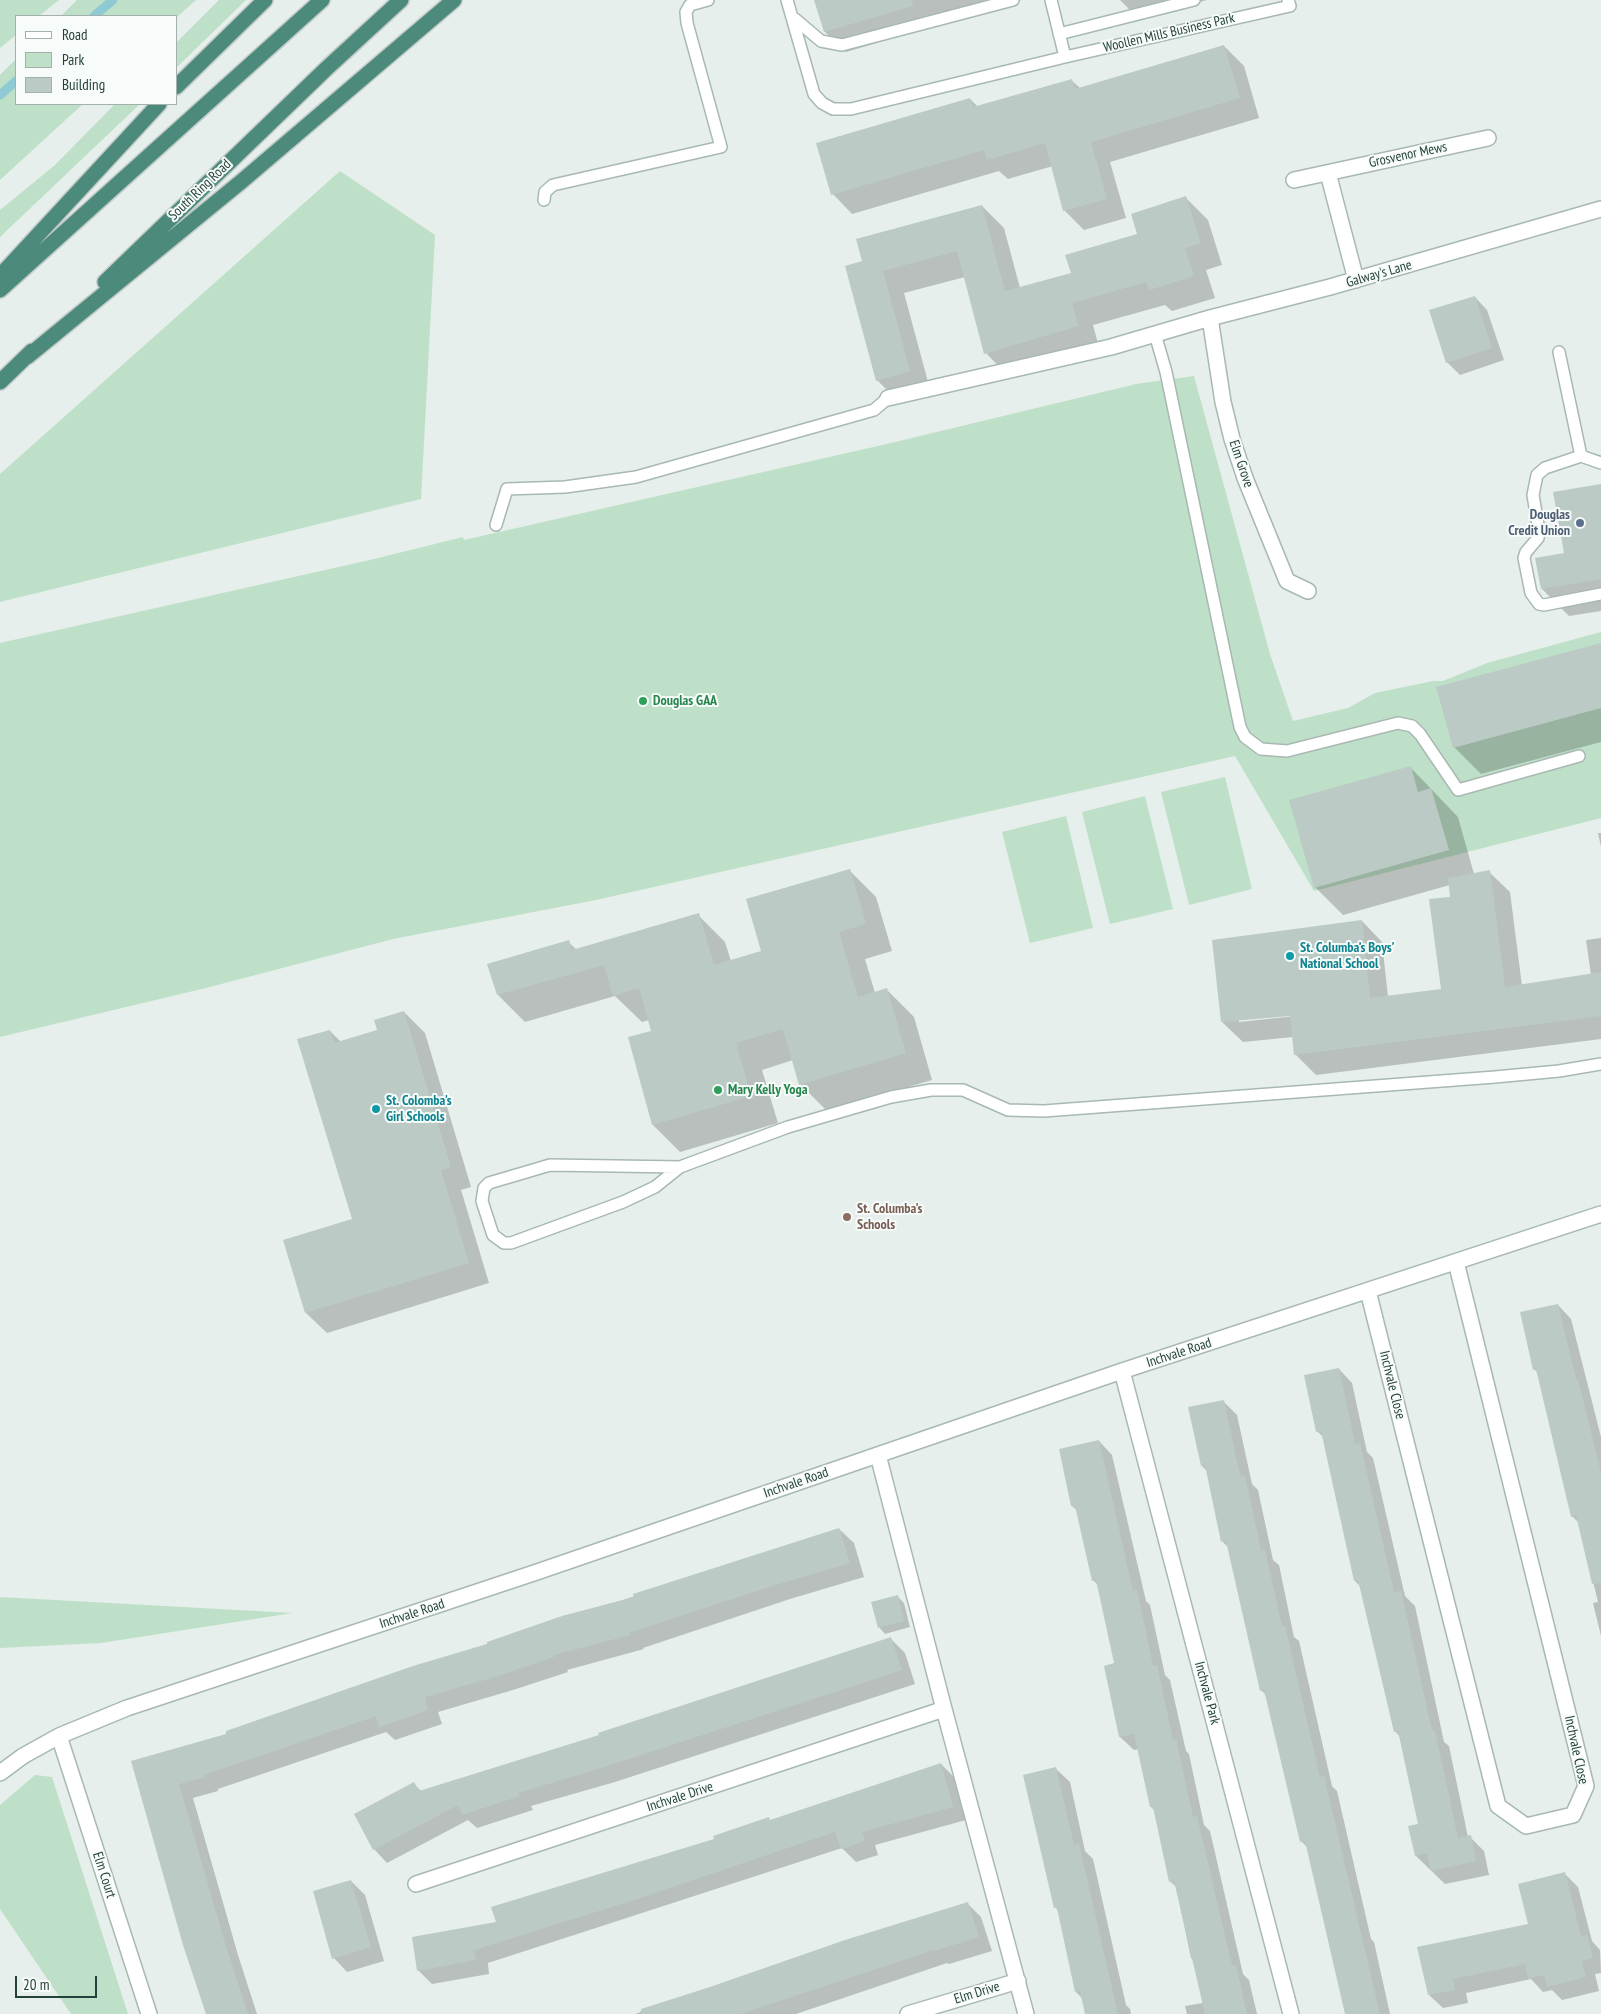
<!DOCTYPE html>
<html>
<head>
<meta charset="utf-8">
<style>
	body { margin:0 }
	#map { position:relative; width:1601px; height:2014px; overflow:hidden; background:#e6efeb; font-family:"PT Sans Narrow",sans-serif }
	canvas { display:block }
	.legend { position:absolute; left:15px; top:15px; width:162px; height:90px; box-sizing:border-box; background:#f7fbf9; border:1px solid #a3b1ad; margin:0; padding:6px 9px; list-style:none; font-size:15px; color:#24423a }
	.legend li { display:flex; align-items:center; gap:10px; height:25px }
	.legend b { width:25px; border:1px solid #a3b1ad }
	.scale { position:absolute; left:15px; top:1976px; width:82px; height:22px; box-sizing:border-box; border:2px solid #24423a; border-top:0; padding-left:6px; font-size:15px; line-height:18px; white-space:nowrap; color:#24423a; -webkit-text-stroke:4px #f7fbf9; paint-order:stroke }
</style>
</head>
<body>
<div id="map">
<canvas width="1601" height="2014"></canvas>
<ul class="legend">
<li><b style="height:6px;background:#fff"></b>Road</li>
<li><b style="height:14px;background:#bfe0c8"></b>Park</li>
<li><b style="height:14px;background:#bbcac4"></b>Building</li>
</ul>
<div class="scale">20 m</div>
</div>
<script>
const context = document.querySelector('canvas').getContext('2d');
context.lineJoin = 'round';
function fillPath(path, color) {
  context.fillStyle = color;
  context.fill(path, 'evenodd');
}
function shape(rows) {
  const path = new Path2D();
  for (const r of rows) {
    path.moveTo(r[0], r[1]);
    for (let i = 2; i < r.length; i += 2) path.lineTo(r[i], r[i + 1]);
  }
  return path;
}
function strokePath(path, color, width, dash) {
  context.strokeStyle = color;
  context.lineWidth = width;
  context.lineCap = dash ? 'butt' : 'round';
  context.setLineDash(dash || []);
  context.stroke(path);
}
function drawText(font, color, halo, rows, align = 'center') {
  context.font = font + ' "PT Sans Narrow",sans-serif';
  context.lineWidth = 4;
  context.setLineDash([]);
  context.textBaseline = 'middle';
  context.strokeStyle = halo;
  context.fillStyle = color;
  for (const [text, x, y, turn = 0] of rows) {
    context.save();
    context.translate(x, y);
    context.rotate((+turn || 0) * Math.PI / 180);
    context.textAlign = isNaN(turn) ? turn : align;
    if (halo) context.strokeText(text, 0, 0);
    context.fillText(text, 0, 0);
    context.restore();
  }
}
fillPath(shape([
	[0,0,59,0,39,16,16,16,16,35,0,48],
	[77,0,196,0,176,18,176,16,61,16],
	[219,0,246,0,176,68,176,43],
	[16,59,16,104,83,104,0,180,0,75],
	[115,104,140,104,0,237,0,210,55,165],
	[340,171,435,235,421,499,0,602,0,474],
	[1194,376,1270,654,1293,721,1348,708,1375,693,1433,681,1443,681,1487,663,1601,632,1601,818,1314,891,1235,756,596,900,393,939,206,988,0,1037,0,643,374,559,463,537,464,540,891,443,1136,384],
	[1225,777,1252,889,1189,905,1161,792],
	[1145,796,1173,909,1110,924,1082,812],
	[1066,816,1093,928,1030,943,1002,832],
	[0,1597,293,1613,101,1643,0,1648],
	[35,1775,52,1777,128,2014,71,2014,0,1909,0,1805]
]), '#bfe0c8');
fillPath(shape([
	[815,0,1022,0,846,52,825,32],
	[1120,0,1207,0,1140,20],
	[1224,46,1244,66,1259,118,1110,162,1126,218,1084,230,1064,210,1053,166,1008,179,999,171,852,214,833,194,970,99,978,107,1071,80,1080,88],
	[1186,198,1208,220,1222,265,1206,270,1215,298,1172,311,1165,305,1093,325,1099,347,1007,375,986,353,965,277,904,293,931,393,899,402,877,380,863,262,982,206,1004,228,1020,288,1072,274,1139,235],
	[1475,297,1487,310,1504,360,1460,375,1447,362],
	[1601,485,1601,611,1569,616,1542,589,1565,554],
	[1601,644,1601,742,1481,774,1454,747],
	[1410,767,1458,817,1474,874,1489,872,1510,892,1522,986,1591,975,1586,940,1601,938,1601,1039,1316,1075,1295,1054,1293,1037,1243,1042,1222,1022,1362,921,1382,942,1388,997,1442,990,1451,898,1450,885,1343,915,1316,888,1291,801],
	[1296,1014,1296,1016,1239,1022,1239,1019],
	[1598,833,1601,833,1601,847],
	[849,870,876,897,892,951,865,959,875,993,887,990,914,1017,932,1080,827,1111,800,1084,793,1060,762,1070,778,1123,680,1152,653,1125,653,1032,649,1020,642,1022,615,996,525,1022,498,995,489,965,568,942,577,950,698,915,725,942,731,961,763,952],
	[404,1012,425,1033,471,1187,461,1190,489,1283,327,1333,306,1313,353,1220,330,1031,341,1042,379,1031],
	[1558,1305,1571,1319,1601,1437,1601,1636,1593,1603,1598,1602,1579,1523,1572,1516,1539,1374,1534,1369],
	[1339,1369,1352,1383,1367,1452,1373,1458,1405,1596,1415,1606,1444,1742,1449,1746,1468,1837,1470,1837,1484,1851,1489,1875,1445,1884,1416,1856,1419,1825,1400,1737,1395,1731,1361,1587,1355,1581,1324,1438,1317,1431],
	[1223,1401,1237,1415,1252,1484,1258,1490,1273,1560,1279,1565,1294,1637,1299,1641,1332,1786,1337,1791,1371,1939,1374,1942,1390,2014,1346,2014,1308,1848,1301,1841,1267,1696,1261,1690,1229,1548,1222,1541,1207,1471,1202,1466],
	[1099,1441,1112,1455,1146,1601,1150,1605,1165,1675,1170,1680,1186,1751,1189,1754,1204,1825,1210,1831,1243,1974,1249,1980,1257,2014,1187,2014,1185,2006,1203,2003,1194,1960,1191,1958,1176,1887,1170,1881,1155,1811,1151,1807,1139,1749,1134,1750,1120,1737,1116,1664,1099,1586,1093,1580,1078,1511,1072,1506],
	[839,1529,854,1543,864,1577,790,1599,643,1648,644,1649,567,1670,568,1672,513,1690,438,1712,442,1724,395,1740,386,1732,218,1789,218,1791,193,1798,238,1955,257,2014,207,2014,132,1762,228,1735,489,1644],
	[897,1596,904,1603,910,1627,885,1634,879,1627],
	[891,1639,905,1653,915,1684,615,1782,531,1806,533,1810,477,1828,468,1820,387,1863,374,1849,414,1784,422,1792,601,1736],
	[941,1764,955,1778,966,1820,875,1845,878,1855,856,1862,842,1848,488,1963,489,1974,432,1984,418,1970,497,1923,769,1819,771,1821],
	[1056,1769,1070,1782,1085,1851,1093,1859,1126,2005,1130,2009,1131,2014,1086,2014,1083,1999,1076,1992,1058,1911,1056,1908],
	[1565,1874,1578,1887,1592,1941,1600,1950,1601,1973,1595,1974,1599,1991,1562,2000,1552,1990,1543,1992,1531,1979,1466,1993,1468,2003,1443,2008,1429,1995,1530,1925],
	[351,1881,365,1895,384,1961,347,1972,334,1958],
	[967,1903,981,1917,992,1951,949,1964,947,1963,796,2014,635,2014,641,2012,640,2011]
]), '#0003');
strokePath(shape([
	[94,16,113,0],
	[0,95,16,81]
]), '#8ec9d4', 9);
fillPath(shape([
	[814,0,912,0,913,6,824,32],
	[1224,45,1240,98,1091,142,1107,199,1063,211,1045,143,987,160,984,150,831,195,816,143,970,98,973,107,1072,79,1075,89],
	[1186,196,1201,243,1185,248,1194,276,1149,290,1146,282,1072,303,1078,326,984,354,957,251,883,271,910,371,876,381,845,266,862,261,856,239,982,205,1005,291,1071,273,1065,255,1137,234,1131,214],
	[1475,296,1492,348,1446,363,1429,310],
	[1601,484,1601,579,1541,589,1535,558,1564,553,1553,492],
	[1601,643,1601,708,1453,748,1436,687],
	[1411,766,1418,792,1431,788,1449,850,1314,888,1289,800],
	[850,869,866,924,839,932,858,997,887,988,906,1053,799,1085,783,1029,736,1043,751,1096,652,1125,628,1037,651,1031,639,988,613,996,604,965,497,995,487,964,569,940,572,950,699,913,714,965,761,951,746,899],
	[1490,870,1505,987,1601,972,1601,1016,1294,1055,1290,1016,1221,1022,1212,940,1362,920,1370,998,1441,989,1429,899,1450,897,1448,878],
	[404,1011,451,1167,441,1170,469,1263,305,1313,283,1240,352,1219,297,1039,330,1030,334,1043,377,1030,374,1020],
	[1558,1304,1576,1379,1578,1379,1601,1473,1601,1583,1592,1584,1576,1515,1571,1517,1536,1369,1533,1370,1520,1312],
	[1339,1368,1355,1444,1360,1443,1394,1592,1401,1591,1432,1731,1435,1731,1458,1838,1471,1835,1476,1861,1431,1871,1427,1853,1415,1856,1408,1826,1418,1824,1398,1731,1394,1732,1358,1580,1354,1581,1321,1431,1316,1432,1304,1375],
	[1224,1400,1240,1476,1245,1475,1261,1551,1265,1550,1282,1626,1285,1626,1320,1777,1324,1776,1380,2014,1345,2014,1305,1841,1300,1842,1264,1690,1260,1691,1226,1541,1221,1542,1205,1465,1201,1466,1188,1407],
	[1099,1440,1133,1591,1137,1590,1153,1666,1157,1665,1173,1740,1176,1739,1193,1817,1197,1816,1232,1966,1236,1965,1247,2014,1205,2014,1174,1881,1169,1882,1153,1807,1150,1807,1134,1734,1119,1737,1104,1666,1114,1663,1096,1580,1092,1581,1075,1506,1071,1506,1059,1449],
	[839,1528,850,1563,775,1585,629,1633,630,1635,554,1655,554,1657,498,1676,425,1697,428,1710,379,1727,376,1716,204,1775,205,1777,179,1784,224,1940,248,2014,206,2014,183,1945,131,1761,226,1734,226,1731,413,1666,487,1644,487,1642,562,1616,634,1597,633,1594],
	[898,1595,904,1621,878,1628,871,1602],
	[891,1637,902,1670,601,1768,518,1793,520,1796,462,1815,458,1805,373,1850,354,1814,414,1782,419,1791,599,1735,598,1733],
	[941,1763,953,1807,862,1832,865,1841,841,1849,835,1832,634,1900,474,1950,476,1960,417,1971,412,1937,496,1922,491,1907,714,1839,713,1836,769,1817,770,1820],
	[1056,1767,1074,1845,1079,1844,1118,2014,1085,2014,1080,1991,1075,1992,1057,1908,1054,1908,1023,1775],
	[1565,1872,1581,1936,1587,1935,1593,1958,1582,1961,1586,1977,1547,1987,1544,1975,1528,1979,1525,1964,1453,1979,1455,1990,1428,1995,1417,1947,1528,1924,1518,1884],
	[351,1880,371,1947,332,1959,313,1891],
	[968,1902,979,1937,934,1951,933,1950,740,2014,642,2014,641,2009,710,1987,845,1940]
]), '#bbcac4');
const service = shape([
	[787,0,814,94,822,103,833,109,851,109,1065,57],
	[1051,0,1065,57,1290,6,1288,0],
	[795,19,821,41,842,45,1013,0],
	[1059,34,1194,0],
	[544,200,545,192,553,185,721,147,687,23,686,12,690,5,708,0],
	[1155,334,1166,372,1240,727,1245,737,1261,749,1287,751,1398,723,1412,726,1420,734,1458,790,1579,756],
	[1559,352,1581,456,1601,463],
	[1581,456,1545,468,1537,475,1533,495,1539,531,1538,538,1526,552,1524,558,1531,593,1539,604,1544,605,1601,594],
	[496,525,507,489,565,487,636,477,874,410,888,398],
	[680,1167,550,1165,489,1183,484,1188,482,1201,493,1235,504,1243,511,1243,623,1202,655,1187,680,1167,788,1127,891,1097,931,1090,963,1090,1008,1110,1044,1111,1495,1077,1559,1071,1601,1064]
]);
const minor = shape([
	[1328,173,1356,280],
	[1294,180,1488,138],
	[1210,318,1223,402,1232,439,1245,478,1287,581,1308,591],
	[888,398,1111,347,1210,318,1330,287,1601,209],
	[1368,1291,1498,1806,1526,1826,1573,1815,1586,1786,1456,1262],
	[1122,1371,1291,2014],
	[878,1455,944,1709,1026,2014],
	[59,1736,149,2014],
	[0,1773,23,1756,59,1736,127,1708,534,1573,1122,1371,1601,1214],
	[416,1884,944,1709],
	[908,2014,1018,1981]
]);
const trunk = shape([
	[176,87,265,0],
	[0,276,159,104],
	[105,282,327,68,401,0],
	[0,290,322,0],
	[27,357,242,181,454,0],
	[0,382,32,351]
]);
strokePath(service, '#a8b8b2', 14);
strokePath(minor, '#a8b8b2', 18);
strokePath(trunk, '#c2cac8', 18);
strokePath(service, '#fff', 11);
strokePath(minor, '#fff', 15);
strokePath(trunk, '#4c8a7c', 15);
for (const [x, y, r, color] of [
	[1580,523,5,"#5c6f8a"],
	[643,701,5,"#2e9e5b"],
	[1290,956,5,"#0f9aa8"],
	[718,1090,5,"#2e9e5b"],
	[376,1109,5,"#0f9aa8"],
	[847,1217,5,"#8d6e63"]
]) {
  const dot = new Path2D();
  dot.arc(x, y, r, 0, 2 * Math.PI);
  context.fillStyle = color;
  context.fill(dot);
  strokePath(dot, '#f7fbf9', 2);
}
drawText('14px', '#24423a', '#f7fbf9', [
	["Woollen Mills Business Park",1169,33,-13],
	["Grosvenor Mews",1408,155,-12],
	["South Ring Road",200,190,-44],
	["Galway's Lane",1379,274,-16],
	["Elm Grove",1241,464,71],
	["Inchvale Road",1179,1353,-18],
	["Inchvale Close",1392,1385,76],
	["Inchvale Road",796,1483,-19],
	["Inchvale Road",412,1614,-18],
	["Inchvale Park",1207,1693,75],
	["Inchvale Close",1576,1750,78],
	["Inchvale Drive",680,1797,-18],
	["Elm Court",104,1875,72],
	["Elm Drive",977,1993,-17]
]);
drawText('bold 14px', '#4e5e75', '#f7fbf9', [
	["Douglas",1570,515],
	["Credit Union",1570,531]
], 'right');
drawText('bold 14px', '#27864d', '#f7fbf9', [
	["Douglas GAA",653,701],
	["Mary Kelly Yoga",728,1090]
], 'left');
drawText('bold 14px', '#0d838f', '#f7fbf9', [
	["St. Columba’s Boys’",1300,948],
	["National School",1300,964],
	["St. Colomba's",386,1101],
	["Girl Schools",386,1117]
], 'left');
drawText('bold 14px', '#785e54', '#f7fbf9', [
	["St. Columba’s",857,1209],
	["Schools",857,1225]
], 'left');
</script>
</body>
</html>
